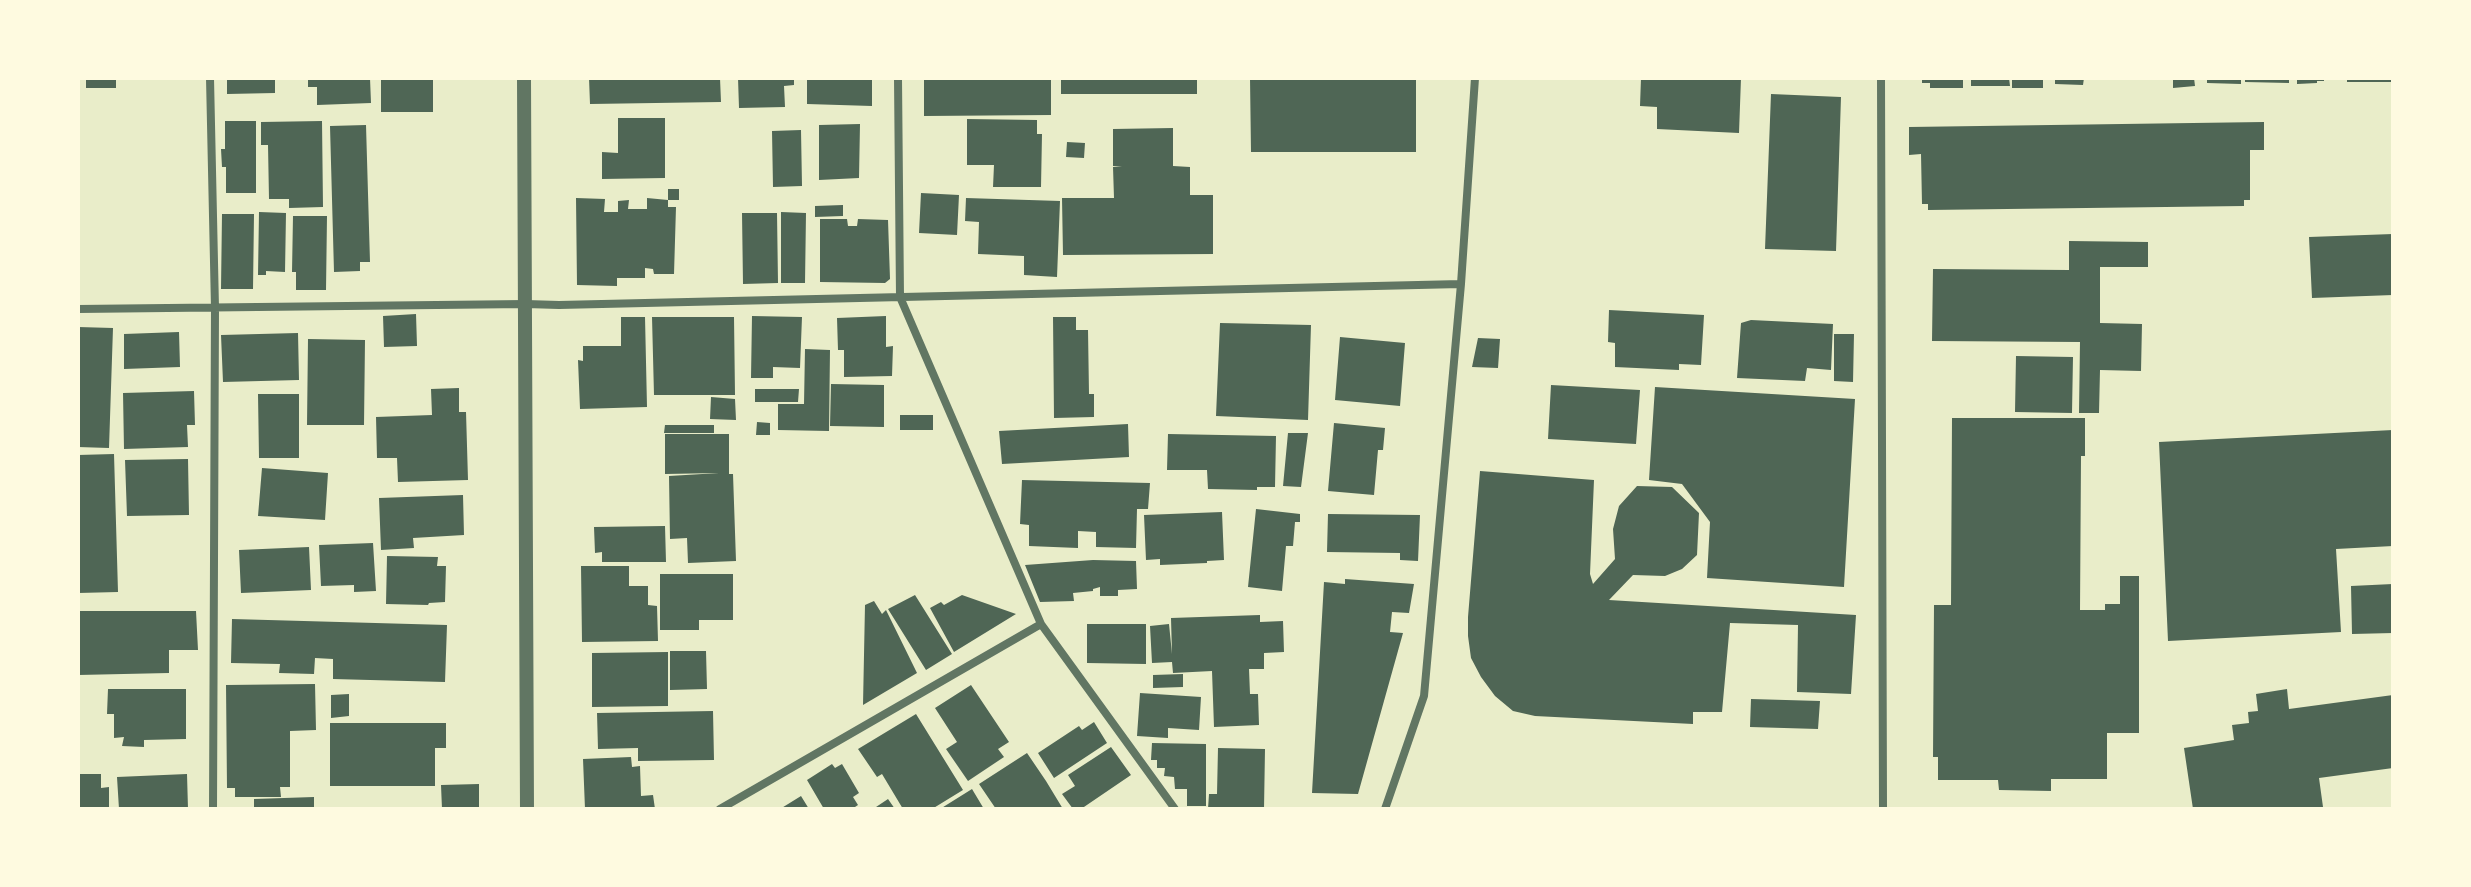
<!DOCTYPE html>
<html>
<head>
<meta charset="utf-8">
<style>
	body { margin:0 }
	#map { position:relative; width:2471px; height:887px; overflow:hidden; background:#e9edc9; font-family:Lato,sans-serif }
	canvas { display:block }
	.frame { position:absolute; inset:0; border:80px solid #fefae0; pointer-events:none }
</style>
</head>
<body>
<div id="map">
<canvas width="2471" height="887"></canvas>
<div class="frame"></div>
</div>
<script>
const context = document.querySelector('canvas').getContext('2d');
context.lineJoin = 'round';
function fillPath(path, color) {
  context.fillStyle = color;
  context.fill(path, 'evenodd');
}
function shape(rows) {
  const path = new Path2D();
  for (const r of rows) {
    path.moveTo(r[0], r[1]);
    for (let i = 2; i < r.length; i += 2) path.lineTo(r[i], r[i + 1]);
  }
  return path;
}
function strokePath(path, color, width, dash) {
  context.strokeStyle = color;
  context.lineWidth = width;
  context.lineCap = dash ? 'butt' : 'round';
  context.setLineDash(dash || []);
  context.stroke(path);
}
fillPath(shape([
	[86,78,116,78,116,88,86,88],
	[227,78,275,78,275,93,227,94],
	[308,78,370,78,371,103,317,105,317,87,308,87],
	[381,78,433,78,433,112,381,112],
	[589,78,720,78,721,102,590,104],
	[738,78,794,78,794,85,784,86,785,107,739,108],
	[807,78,872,78,872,106,807,104],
	[924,78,1051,78,1051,115,924,116],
	[1061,78,1197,78,1197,94,1061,94],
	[1250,78,1416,78,1416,152,1251,152],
	[1641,78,1741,78,1739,133,1657,129,1657,107,1640,106],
	[1922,78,1963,78,1963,88,1930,88,1930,83,1922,83],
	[1971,78,2009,78,2010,86,1971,86],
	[2012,78,2043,78,2043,88,2012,88],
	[2055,78,2084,78,2083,85,2055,84],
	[2173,78,2194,78,2195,86,2173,88],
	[2207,78,2241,78,2241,84,2207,83],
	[2245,78,2289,78,2289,83,2245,82],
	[2297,78,2324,78,2324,81,2317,81,2317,83,2297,84],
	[2347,78,2393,78,2393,82,2347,82],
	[1771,94,1841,97,1836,251,1765,249],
	[618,118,665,118,665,178,602,179,602,152,618,153],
	[967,119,1037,120,1037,134,1042,134,1041,187,993,187,994,165,967,165],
	[225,121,256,121,256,193,226,193,226,167,222,167,221,149,225,149],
	[322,121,323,207,289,208,289,199,269,199,268,145,261,145,261,122],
	[2264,122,2264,150,2250,150,2250,200,2244,200,2244,206,1928,210,1928,204,1922,204,1921,154,1909,155,1909,127],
	[860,124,859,178,819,180,819,125],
	[366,125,370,262,360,262,360,271,334,272,330,126],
	[1173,128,1173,166,1190,167,1190,195,1213,195,1213,254,1063,255,1062,198,1114,198,1113,167,1122,166,1113,166,1113,129],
	[801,130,802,186,773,187,772,131],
	[1067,142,1085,143,1084,158,1066,157],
	[668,189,679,189,679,200,668,200],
	[921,193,959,195,957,235,919,233],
	[576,198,605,199,604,212,618,212,618,201,629,200,628,209,647,209,647,198,668,200,668,207,676,207,674,274,654,274,653,269,645,268,645,278,617,278,617,286,577,285],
	[966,198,1060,201,1057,277,1024,275,1024,256,978,254,979,222,965,221],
	[843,205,843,216,815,217,815,206],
	[259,212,286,213,285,272,266,271,266,275,258,275],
	[781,212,806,213,805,283,781,283],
	[742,213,777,213,778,283,743,284],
	[222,214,254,214,253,289,221,289],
	[293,216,327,216,326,290,296,290,296,272,292,272],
	[820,219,847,219,848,226,857,226,858,219,888,220,890,279,885,283,820,282],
	[2393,234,2393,295,2312,298,2309,237],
	[2069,241,2148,242,2148,267,2100,267,2100,323,2142,324,2141,371,2100,370,2099,413,2079,413,2080,342,1932,341,1933,269,2069,270],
	[1609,310,1704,315,1701,365,1679,364,1679,370,1615,367,1615,343,1608,342],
	[416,314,417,346,384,347,383,316],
	[752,316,802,317,800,368,773,367,773,378,751,378],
	[886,316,886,347,893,346,892,376,844,377,844,350,838,350,837,318],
	[621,317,645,317,647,407,580,409,578,360,583,361,583,346,621,346],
	[652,317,734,317,735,395,654,395],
	[1053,317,1076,317,1076,330,1088,330,1089,394,1094,394,1094,417,1054,418],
	[1751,320,1833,324,1831,370,1807,368,1805,381,1737,378,1741,323],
	[1220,323,1311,325,1308,420,1216,416],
	[78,327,113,328,109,448,78,447],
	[179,332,180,367,124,369,124,334],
	[298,333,299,380,223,382,221,335],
	[1834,334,1854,334,1853,382,1834,381],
	[1340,337,1405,343,1400,406,1335,400],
	[1478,338,1500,339,1498,368,1472,367],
	[308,339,365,340,364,425,307,425],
	[805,349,830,350,829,431,778,430,778,404,804,404],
	[2016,356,2073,357,2072,413,2015,412],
	[831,384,884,385,884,427,830,426],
	[1551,385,1640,390,1636,444,1548,439],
	[1655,387,1855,399,1844,587,1707,578,1710,522,1682,484,1649,480],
	[459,388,459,412,466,412,468,480,398,482,397,458,377,458,376,417,432,415,431,389],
	[755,389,799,389,798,402,755,402],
	[194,391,195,425,187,425,188,447,124,449,123,393],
	[258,394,299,394,299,458,259,458],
	[711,397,735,399,736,420,710,419],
	[900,415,933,415,933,430,900,430],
	[1952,418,2085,418,2085,456,2081,456,2080,610,2105,610,2105,604,2120,604,2120,576,2139,576,2139,733,2107,733,2107,779,2051,779,2051,791,1999,790,1998,780,1938,780,1938,757,1933,757,1934,605,1951,605],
	[757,422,770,423,770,435,756,435],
	[1334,423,1385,428,1383,450,1378,450,1374,495,1328,491],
	[1128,424,1129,457,1002,464,999,431],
	[665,425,714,425,714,433,664,433],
	[2393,430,2393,546,2336,549,2341,632,2168,641,2159,442],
	[1288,433,1308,433,1301,487,1283,486],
	[665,434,729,434,729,474,733,474,736,561,688,563,687,538,670,539,669,476,719,473,665,474],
	[1168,434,1276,436,1275,487,1257,487,1257,490,1208,489,1207,470,1167,470],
	[114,454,118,592,78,593,78,455],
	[188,459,189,515,127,516,125,460],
	[262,468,328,473,325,520,258,516],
	[1480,471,1594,480,1590,574,1593,584,1615,559,1613,529,1619,506,1637,486,1672,487,1699,513,1697,555,1682,569,1665,576,1633,575,1609,600,1856,615,1851,694,1797,692,1798,625,1730,623,1722,712,1693,712,1693,724,1535,716,1513,711,1495,696,1481,677,1471,658,1468,636,1468,617],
	[1022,480,1150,483,1148,509,1137,509,1136,548,1096,547,1096,532,1078,531,1078,548,1029,546,1029,525,1020,524],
	[463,495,464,535,413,538,414,548,381,550,379,498],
	[1256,509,1300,514,1300,522,1295,522,1293,546,1286,546,1282,591,1248,587],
	[1222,512,1224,560,1207,561,1207,563,1160,565,1160,559,1146,560,1144,515],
	[1328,514,1420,515,1418,561,1400,560,1400,553,1327,552],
	[665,526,666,562,602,562,602,552,595,553,594,527],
	[373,543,376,591,354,592,354,585,321,586,319,545],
	[309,547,311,590,241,593,239,550],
	[387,556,438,557,437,566,446,566,445,602,429,603,428,605,386,604],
	[1093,560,1136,561,1137,589,1118,590,1118,596,1100,596,1100,587,1093,589,1093,591,1073,593,1074,601,1040,602,1025,565],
	[581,566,629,566,629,586,648,586,648,605,657,606,658,641,582,642],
	[660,574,733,574,733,620,699,620,699,630,660,630],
	[1345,579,1414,584,1409,613,1392,612,1390,632,1403,633,1358,794,1312,793,1324,582,1345,584],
	[2393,584,2393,633,2352,634,2351,586],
	[915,595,952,654,926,670,888,609],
	[962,595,1016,614,954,652,930,608,941,602,944,605],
	[874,601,882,614,886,610,917,673,863,705,865,605],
	[78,611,196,611,198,650,169,650,169,673,78,675],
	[1260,615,1260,622,1283,621,1284,652,1264,653,1264,669,1249,669,1250,694,1258,694,1259,725,1214,727,1212,671,1173,673,1172,662,1152,663,1150,626,1169,624,1172,654,1171,618],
	[232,619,447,625,445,682,333,679,333,659,315,658,314,674,279,673,280,664,231,663],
	[1087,624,1146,624,1146,664,1087,663],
	[670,651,706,651,707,689,670,690],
	[668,652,668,706,592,707,592,653],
	[1183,674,1183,687,1153,688,1153,675],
	[315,684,316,730,290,731,290,787,280,787,281,797,235,797,235,788,227,788,226,685],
	[971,685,1009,742,998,749,1004,757,968,781,946,749,957,742,935,708],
	[108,689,186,689,186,739,144,740,144,747,122,746,124,737,114,738,114,714,107,714],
	[2287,689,2289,709,2393,695,2393,768,2319,778,2323,807,2308,809,2193,809,2184,748,2234,740,2232,725,2249,723,2248,712,2258,711,2256,694],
	[1140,693,1201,697,1199,730,1168,728,1168,738,1137,736],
	[349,694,349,716,331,718,331,695],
	[1751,699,1820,701,1818,729,1750,727],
	[713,711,714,760,638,761,638,748,598,749,597,713],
	[916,714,963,790,932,809,903,809,882,774,877,777,858,749],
	[1094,722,1107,743,1054,778,1038,753,1079,726,1082,730],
	[330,723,446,723,446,748,435,748,435,786,330,786],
	[1152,743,1206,744,1206,806,1187,806,1187,789,1175,789,1174,777,1164,776,1165,768,1157,768,1157,760,1151,760],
	[1111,747,1131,775,1081,809,1073,809,1062,794,1075,786,1068,775],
	[1218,748,1265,749,1264,809,1208,809,1209,794,1217,794],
	[1027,753,1046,781,1063,809,996,809,979,784],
	[631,757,632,767,640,766,641,796,653,795,655,809,585,809,583,759],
	[832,764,835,768,842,764,859,793,853,797,858,805,852,809,824,809,807,780],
	[78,774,101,774,101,788,109,787,109,809,78,809],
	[187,774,188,809,119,809,117,777],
	[479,784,479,809,442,809,441,785],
	[972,789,984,809,940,809],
	[801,796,809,809,780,809],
	[314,797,314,809,254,809,254,799],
	[888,799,895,809,873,809]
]), '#4f6655');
strokePath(shape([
	[210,78,215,308,213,809],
	[898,78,900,297,1041,624,1175,809],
	[1881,78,1883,809],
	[78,309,526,304,559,305,1461,284],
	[720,809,1041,624],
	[1385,809,1424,696,1461,284,1475,78]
]), '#617663', 8);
strokePath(shape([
	[524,78,527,809]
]), '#617663', 14);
</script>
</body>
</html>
